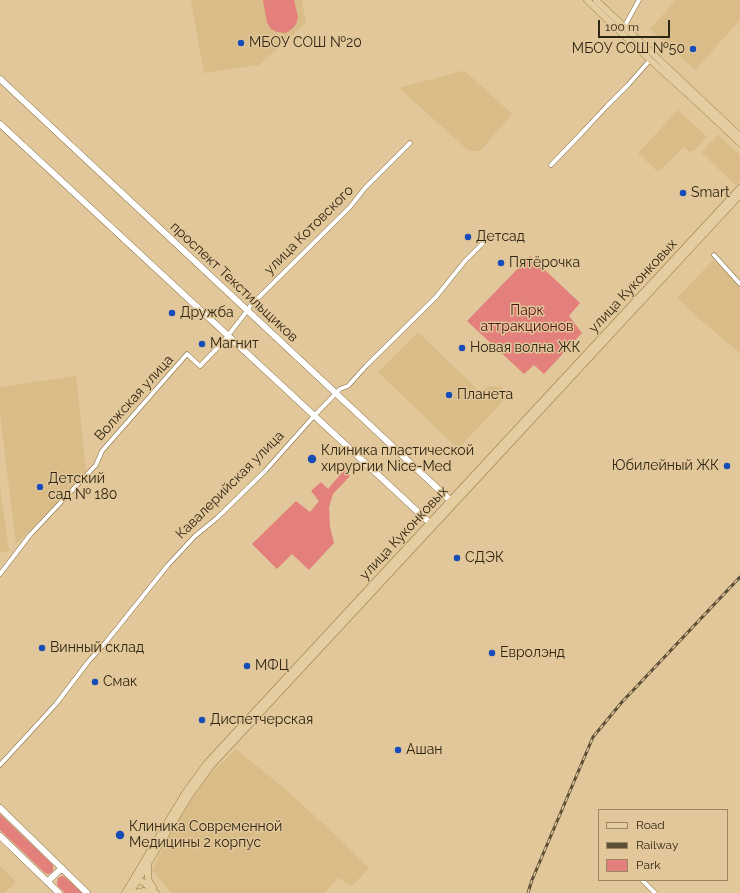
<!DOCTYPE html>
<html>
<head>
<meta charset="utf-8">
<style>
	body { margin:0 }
	#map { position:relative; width:740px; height:893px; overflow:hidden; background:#e1c799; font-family:Raleway,sans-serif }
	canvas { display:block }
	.legend { position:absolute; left:598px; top:809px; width:130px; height:72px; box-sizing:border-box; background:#e1c799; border:1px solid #9a8663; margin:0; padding:5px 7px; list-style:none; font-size:12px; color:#2f2513 }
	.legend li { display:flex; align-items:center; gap:8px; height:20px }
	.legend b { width:20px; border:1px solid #9a8663 }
	.scale { position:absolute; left:598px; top:20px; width:72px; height:18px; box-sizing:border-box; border:2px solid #2f2513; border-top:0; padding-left:5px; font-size:12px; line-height:14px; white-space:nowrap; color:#2f2513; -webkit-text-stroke:3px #e1c799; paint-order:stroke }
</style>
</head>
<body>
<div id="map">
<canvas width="740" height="893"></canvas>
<ul class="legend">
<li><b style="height:5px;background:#e3cda1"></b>Road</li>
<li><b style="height:5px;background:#5d4f36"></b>Railway</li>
<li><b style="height:11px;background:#e3807c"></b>Park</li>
</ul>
<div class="scale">100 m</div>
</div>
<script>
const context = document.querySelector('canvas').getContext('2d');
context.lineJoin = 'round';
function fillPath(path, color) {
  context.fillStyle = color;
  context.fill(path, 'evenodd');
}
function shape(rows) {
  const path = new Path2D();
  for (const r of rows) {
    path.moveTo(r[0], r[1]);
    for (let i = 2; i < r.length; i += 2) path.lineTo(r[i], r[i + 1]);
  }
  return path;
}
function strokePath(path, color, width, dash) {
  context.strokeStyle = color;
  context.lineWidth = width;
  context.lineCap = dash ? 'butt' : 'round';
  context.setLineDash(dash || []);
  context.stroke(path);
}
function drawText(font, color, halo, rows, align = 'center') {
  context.font = font + ' Raleway,sans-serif';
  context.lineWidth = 3;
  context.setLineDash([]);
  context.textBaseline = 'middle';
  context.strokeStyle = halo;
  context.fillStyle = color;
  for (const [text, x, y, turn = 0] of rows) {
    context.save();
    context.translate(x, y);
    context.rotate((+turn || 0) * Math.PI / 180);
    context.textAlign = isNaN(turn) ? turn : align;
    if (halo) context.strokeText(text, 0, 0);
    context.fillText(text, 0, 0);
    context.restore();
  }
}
fillPath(shape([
	[191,0,302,0,306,23,259,65,204,73],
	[676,0,740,0,740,20,695,70,650,29],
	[462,71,466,72,511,113,511,115,480,151,473,151,468,150,399,88],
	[678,110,707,137,694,151,693,150,690,152,684,147,658,172,638,153],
	[718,135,740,155,740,181,735,185,701,152],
	[713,260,737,283,740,290,740,353,698,318,677,298],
	[418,332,480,392,490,386,501,387,509,395,458,449,378,372],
	[76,376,86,471,58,502,16,544,0,414,0,387],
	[0,487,9,551,0,552],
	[236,749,285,789,340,839,369,868,352,886,338,878,325,893,172,893,168,889,152,870,171,832,207,777],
	[0,866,16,882,5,893,0,893]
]), '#d9bc88');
fillPath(shape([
	[263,0,294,0,298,17,296,24,294,27,288,32,285,33,277,32,271,29,267,23],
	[530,256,580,303,569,316,582,333,544,374,534,365,524,374,467,321],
	[344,470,350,476,333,494,329,507,330,527,334,543,309,570,292,554,277,569,252,544,296,501,310,512,319,501,311,491,321,482,328,489],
	[0,814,53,865,53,871,51,873,48,874,45,873,0,830],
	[62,876,65,877,82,893,65,893,58,886,57,883,58,878]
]), '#e3807c');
const minor = shape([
	[624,27,639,0],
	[551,165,578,137,607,106,628,85,650,60],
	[714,255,740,284],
	[0,574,30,535,96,465,102,451,187,354,200,366,223,342,247,311,250,306,350,207,365,188,410,143],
	[0,765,56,704,88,662,106,642,168,565,195,536,217,518,265,471,314,416,340,389,348,386,366,366,436,297,465,261,490,236],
	[642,880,655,893]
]);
const secondary = shape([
	[0,79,451,501],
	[0,124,432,525],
	[0,808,87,893],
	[0,836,59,893],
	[47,882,62,868]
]);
const primary = shape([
	[587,0,650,60,703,108,740,143],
	[596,0,740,136],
	[148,866,148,878,149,881,153,887],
	[135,882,138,880,143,882,156,893],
	[125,893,185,793,207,763,740,188],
	[130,893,190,795,211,766,442,517,740,195],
	[135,893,144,891,149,893]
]);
strokePath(minor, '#846d41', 5);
strokePath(secondary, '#846d41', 7);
strokePath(primary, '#987c46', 7);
strokePath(minor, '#fff', 4);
strokePath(secondary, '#fff', 6);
strokePath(primary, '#e3cda1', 6);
const rail = shape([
	[528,893,532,880,593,737,622,702,740,577]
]);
strokePath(rail, '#5d4f36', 3);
strokePath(rail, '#e1c799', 1.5, [4.5]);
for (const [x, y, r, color] of [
	[241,43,4,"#184cb8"],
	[693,49,4,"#184cb8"],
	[683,193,4,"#184cb8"],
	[468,237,4,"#184cb8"],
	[501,263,4,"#184cb8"],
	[172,313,4,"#184cb8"],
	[202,344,4,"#184cb8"],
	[462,348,4,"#184cb8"],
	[449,395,4,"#184cb8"],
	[312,459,5,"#184cb8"],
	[727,466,4,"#184cb8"],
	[40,487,4,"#184cb8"],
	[457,558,4,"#184cb8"],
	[42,648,4,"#184cb8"],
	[492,653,4,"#184cb8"],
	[247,666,4,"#184cb8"],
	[95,682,4,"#184cb8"],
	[202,720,4,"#184cb8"],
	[398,750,4,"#184cb8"],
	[120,835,5,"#184cb8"]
]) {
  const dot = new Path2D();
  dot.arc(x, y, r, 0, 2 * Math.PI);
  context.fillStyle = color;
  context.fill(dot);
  strokePath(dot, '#e1c799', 1.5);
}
drawText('14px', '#2f2513', '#e1c799', [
	["МБОУ СОШ №20",249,43],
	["МБОУ СОШ №50",685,49,"right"],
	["Smart",691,193],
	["Детсад",476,237],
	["Пятёрочка",509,263],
	["Дружба",180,313],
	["Магнит",210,344],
	["Новая волна ЖК",470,348],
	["Планета",457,395],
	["Клиника пластической",321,451],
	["хирургии Nice-Med",321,467],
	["Юбилейный ЖК",719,466,"right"],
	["Детский",48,479],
	["сад № 180",48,495],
	["СДЭК",465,558],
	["Винный склад",50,648],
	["Евролэнд",500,653],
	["МФЦ",255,666],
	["Смак",103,682],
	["Диспетчерская",210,720],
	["Ашан",406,750],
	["Клиника Современной",129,827],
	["Медицины 2 корпус",129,843]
], 'left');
drawText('14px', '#2f2513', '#e1c799', [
	["улица Котовского",309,230,-45],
	["проспект Текстильщиков",234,282,43],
	["улица Куконковых",633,286,-47],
	["Волжская улица",134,398,-48],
	["Кавалерийская улица",230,485,-45],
	["улица Куконковых",404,533,-47]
]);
drawText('14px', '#540f13', '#e1c799', [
	["Парк",527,311],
	["аттракционов",527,327]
]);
</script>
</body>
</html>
